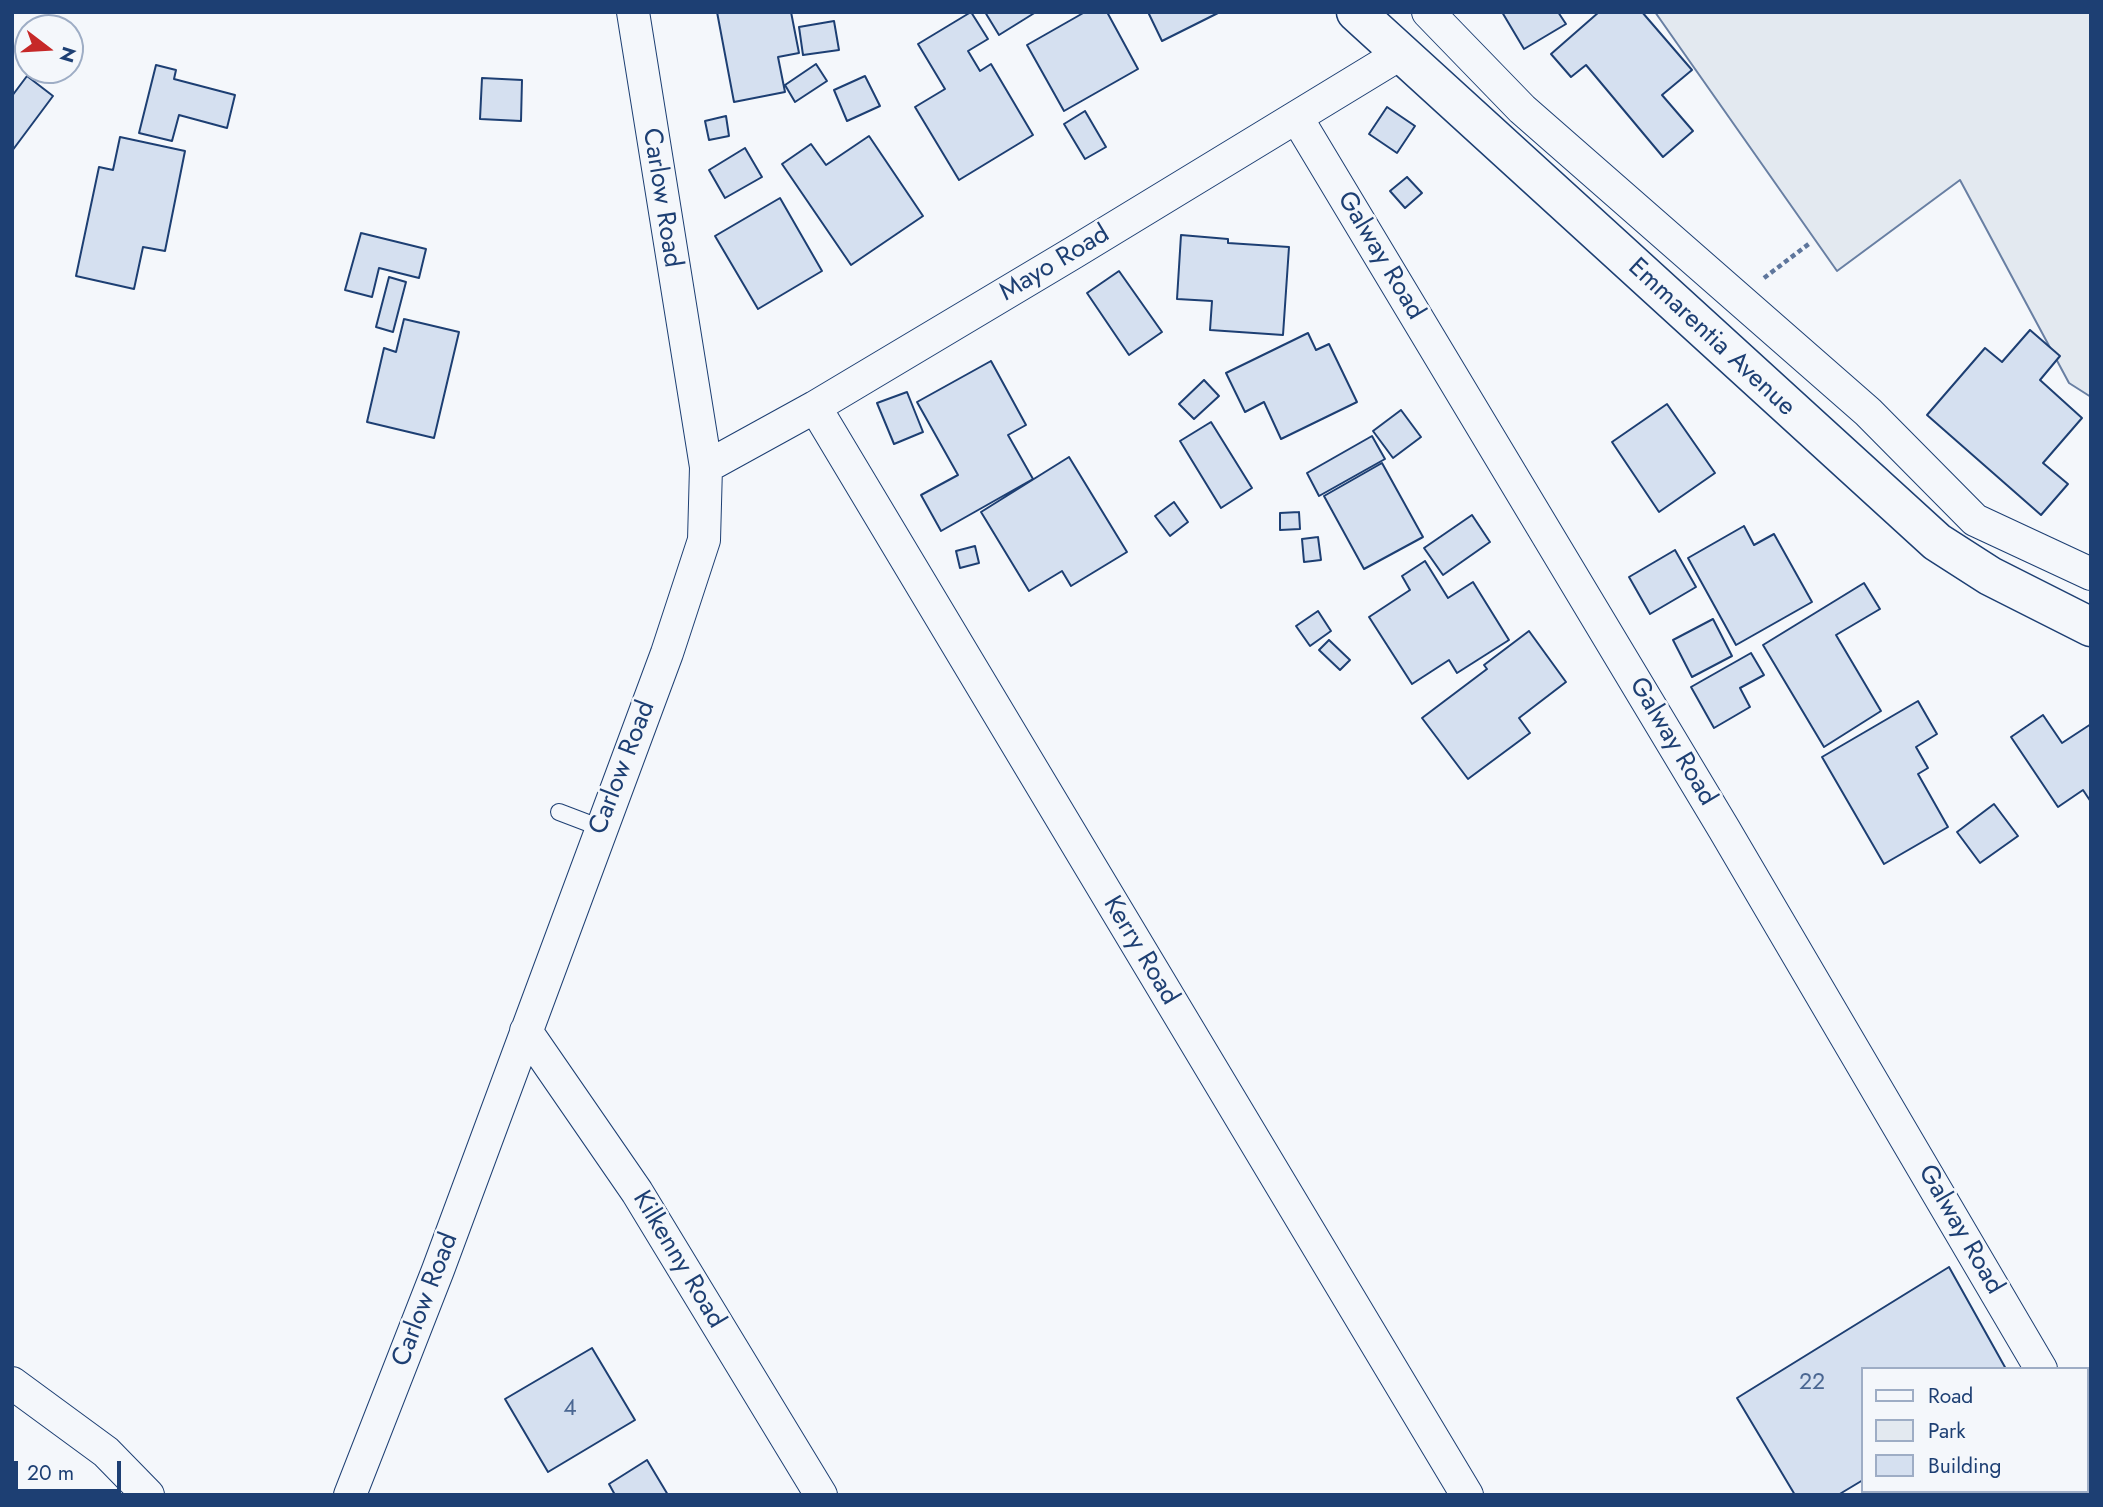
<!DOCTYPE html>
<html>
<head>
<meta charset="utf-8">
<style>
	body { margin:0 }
	#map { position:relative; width:2103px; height:1507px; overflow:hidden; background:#f4f7fb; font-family:Jost,sans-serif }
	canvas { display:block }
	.frame { position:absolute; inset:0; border:14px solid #1d3f73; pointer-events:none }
	.legend { position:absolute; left:1861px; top:1367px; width:228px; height:126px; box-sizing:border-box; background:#f4f7fb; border:2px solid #9eadc5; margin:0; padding:9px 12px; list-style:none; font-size:21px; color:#1d3f73 }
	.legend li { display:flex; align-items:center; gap:14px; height:35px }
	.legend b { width:35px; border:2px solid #9eadc5 }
	.north { position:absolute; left:14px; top:14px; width:70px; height:70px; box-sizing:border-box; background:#f4f7fb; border:2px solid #9eadc5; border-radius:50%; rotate:107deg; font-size:19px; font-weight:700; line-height:28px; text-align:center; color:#1d3f73 }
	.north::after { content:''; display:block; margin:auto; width:24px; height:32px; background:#c62828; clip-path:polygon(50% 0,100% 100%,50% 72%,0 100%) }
	.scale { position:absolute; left:14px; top:1461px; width:107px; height:32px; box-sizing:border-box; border:4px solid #1d3f73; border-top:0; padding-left:9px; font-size:21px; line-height:24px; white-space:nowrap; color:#1d3f73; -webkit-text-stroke:5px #f4f7fb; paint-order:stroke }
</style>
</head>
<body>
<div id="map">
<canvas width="2103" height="1507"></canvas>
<div class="frame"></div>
<ul class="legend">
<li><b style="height:9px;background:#f4f7fb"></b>Road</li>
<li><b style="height:19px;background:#e3e9f0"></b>Park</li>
<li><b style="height:19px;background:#d5e0f0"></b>Building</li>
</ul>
<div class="north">N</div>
<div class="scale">20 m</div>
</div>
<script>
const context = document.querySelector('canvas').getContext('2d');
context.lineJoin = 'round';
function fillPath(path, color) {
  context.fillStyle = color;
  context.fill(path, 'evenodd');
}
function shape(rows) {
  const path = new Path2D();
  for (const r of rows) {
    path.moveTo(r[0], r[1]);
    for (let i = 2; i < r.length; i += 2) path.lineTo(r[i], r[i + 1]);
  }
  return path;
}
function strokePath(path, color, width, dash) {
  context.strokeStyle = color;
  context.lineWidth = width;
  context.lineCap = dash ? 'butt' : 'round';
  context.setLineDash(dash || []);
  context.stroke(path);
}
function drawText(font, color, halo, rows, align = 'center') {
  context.font = font + ' Jost,sans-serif';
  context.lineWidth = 5;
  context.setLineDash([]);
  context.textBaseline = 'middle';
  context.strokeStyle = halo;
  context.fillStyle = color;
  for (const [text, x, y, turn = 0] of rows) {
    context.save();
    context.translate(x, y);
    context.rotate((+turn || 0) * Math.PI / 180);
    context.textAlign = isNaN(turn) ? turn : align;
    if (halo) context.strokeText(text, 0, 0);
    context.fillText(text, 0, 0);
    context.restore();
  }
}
const green = shape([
	[1655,12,2091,12,2091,397,2069,383,1960,180,1837,271,1655,12]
]);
fillPath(green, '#e3e9f0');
strokePath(green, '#687fa3', 2);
const building = shape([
	[717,12,791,12,799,53,778,57,785,92,734,102,717,12],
	[971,12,988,39,968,51,980,71,991,64,1033,135,959,180,915,107,945,89,918,44,971,12],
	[985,12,1036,12,999,35,985,12],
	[1085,12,1107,12,1138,69,1064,111,1027,45,1085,12],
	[1148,12,1220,12,1162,41,1148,12],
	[1502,12,1558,12,1566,24,1524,49,1502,12],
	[1599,12,1642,12,1692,70,1662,95,1693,131,1663,157,1586,65,1571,77,1551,54,1599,12],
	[834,21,839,50,803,55,799,27,834,21],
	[816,64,827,81,795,102,785,85,816,64],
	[156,65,176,70,174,79,235,95,227,128,179,115,172,141,139,133,156,65],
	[27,76,53,96,12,151,12,96,27,76],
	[865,76,880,106,847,121,834,90,865,76],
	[482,78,522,80,521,121,480,119,482,78],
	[1387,107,1415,126,1397,153,1369,134,1387,107],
	[1085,111,1106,147,1085,159,1064,124,1085,111],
	[726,116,729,136,709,140,705,121,726,116],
	[869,136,923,216,851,265,782,164,811,144,826,165,869,136],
	[120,137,185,151,165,251,143,247,134,289,76,276,99,167,113,170,120,137],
	[745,148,762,177,725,198,709,170,745,148],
	[1407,177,1422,193,1405,208,1390,191,1407,177],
	[780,198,822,271,758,309,715,236,780,198],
	[361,233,426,249,419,278,379,268,372,297,345,290,361,233],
	[1181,235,1228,239,1228,243,1289,247,1283,335,1210,330,1212,301,1177,299,1181,235],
	[1119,271,1162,332,1129,355,1087,293,1119,271],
	[389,277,406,282,393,332,376,327,389,277],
	[404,319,459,332,434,438,367,422,384,348,396,352,404,319],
	[2030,330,2060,356,2040,380,2082,418,2043,463,2068,484,2041,515,1927,415,1985,348,2002,362,2030,330],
	[1308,333,1316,350,1329,344,1357,402,1281,439,1264,402,1245,412,1226,373,1308,333],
	[991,361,1026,425,1008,435,1033,479,941,531,921,495,958,475,917,402,991,361],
	[1204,380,1219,396,1194,419,1179,404,1204,380],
	[907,392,923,432,894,444,877,403,907,392],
	[1667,404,1715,473,1659,512,1612,442,1667,404],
	[1401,410,1421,437,1393,458,1373,431,1401,410],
	[1211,422,1252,488,1221,508,1180,441,1211,422],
	[1372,436,1385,459,1319,496,1307,473,1372,436],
	[1069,457,1127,552,1071,586,1062,571,1029,591,981,512,1069,457],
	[1382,463,1423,537,1364,569,1324,496,1382,463],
	[1174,502,1188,522,1170,536,1155,516,1174,502],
	[1299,512,1300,529,1280,530,1280,513,1299,512],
	[1472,515,1490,542,1443,575,1424,548,1472,515],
	[1744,526,1754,545,1774,534,1812,602,1736,645,1688,558,1744,526],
	[1318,537,1321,560,1304,562,1302,539,1318,537],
	[975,546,979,563,960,568,956,551,975,546],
	[1675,550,1696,587,1650,614,1629,577,1675,550],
	[1425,561,1448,598,1473,582,1509,640,1457,673,1449,660,1412,684,1369,617,1410,590,1402,576,1425,561],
	[1864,583,1880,609,1836,635,1881,711,1824,747,1763,645,1864,583],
	[1318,611,1331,631,1310,646,1296,626,1318,611],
	[1713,619,1732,656,1692,677,1673,640,1713,619],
	[1529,631,1566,682,1519,718,1530,733,1468,779,1422,718,1487,669,1484,665,1529,631],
	[1329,640,1350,660,1340,670,1319,650,1329,640],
	[1751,653,1764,675,1740,688,1750,707,1714,728,1691,687,1751,653],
	[1918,701,1937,734,1916,747,1928,768,1918,774,1948,827,1884,864,1822,757,1918,701],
	[2043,715,2062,743,2091,724,2091,802,2083,790,2058,807,2011,737,2043,715],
	[1994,804,2018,836,1980,863,1957,832,1994,804],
	[1949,1267,2006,1369,1863,1369,1863,1480,1838,1495,1795,1495,1737,1398,1949,1267],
	[592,1348,635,1420,548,1472,505,1399,592,1348],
	[647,1460,668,1495,615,1495,609,1484,647,1460]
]);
fillPath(building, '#d5e0f0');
strokePath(building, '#1d3f73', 2);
const service = shape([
	[559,812,601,828]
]);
const minor = shape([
	[1428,12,1522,109,1868,412,1975,520,2091,574],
	[1297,118,1724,829,2041,1369],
	[815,407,1467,1495],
	[706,467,815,407,1073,253,1400,54],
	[526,1031,637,1192,821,1495],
	[12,1383,106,1452,148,1495],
	[2087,1447,2091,1453],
	[350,1495,438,1270,667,653,704,540,706,467,633,12]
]);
const tertiary = shape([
	[1356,12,1937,542,1990,576,2091,627]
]);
strokePath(service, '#1d3f73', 18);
strokePath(minor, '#1d3f73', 34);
strokePath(tertiary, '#1d3f73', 41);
strokePath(shape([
	[1764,278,1810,243]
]), '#5e769c', 4.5, [5, 3.5]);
strokePath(service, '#f4f7fb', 16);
strokePath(minor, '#f4f7fb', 32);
strokePath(tertiary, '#f4f7fb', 38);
drawText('23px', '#4b6792', null, [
	["22",1812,1383],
	["4",570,1409]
]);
drawText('26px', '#1d3f73', '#f4f7fb', [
	["Carlow Road",661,198,81],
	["Galway Road",1380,256,59],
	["Mayo Road",1055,264,-31],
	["Emmarentia Avenue",1711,338,43],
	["Galway Road",1672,742,59],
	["Carlow Road",623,768,-69],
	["Kerry Road",1140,951,59],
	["Galway Road",1960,1230,60],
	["Kilkenny Road",678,1260,59],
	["Carlow Road",426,1300,-69]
]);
</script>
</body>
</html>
